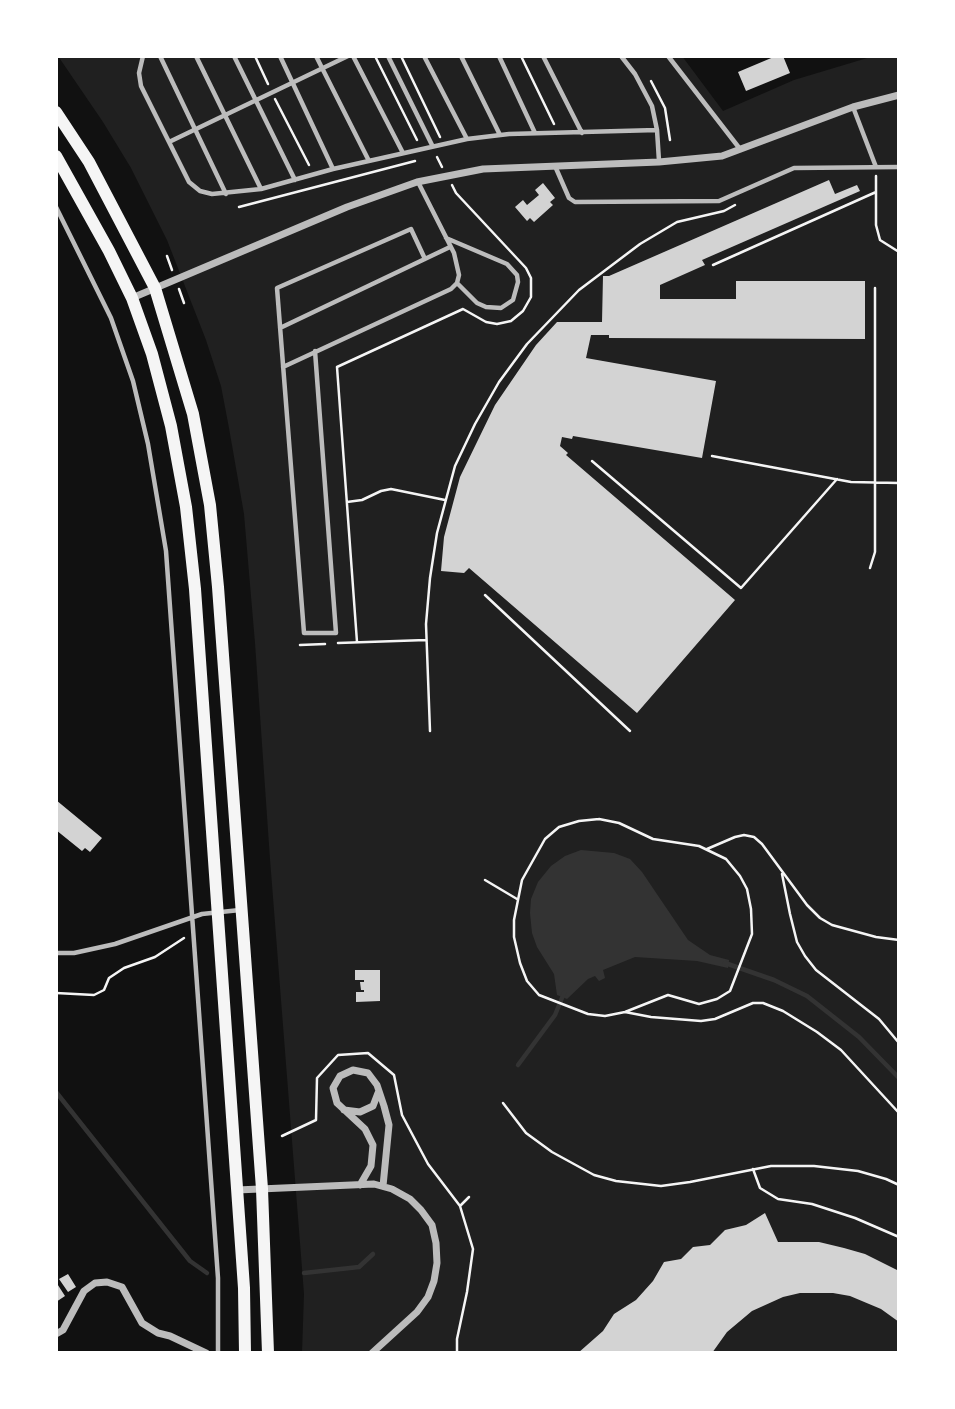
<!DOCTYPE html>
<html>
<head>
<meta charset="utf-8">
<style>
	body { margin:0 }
	#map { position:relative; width:955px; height:1409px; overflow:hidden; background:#111; font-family:"PT Sans Narrow",sans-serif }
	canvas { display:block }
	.frame { position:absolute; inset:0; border:58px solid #fff; pointer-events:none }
</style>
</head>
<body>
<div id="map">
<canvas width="955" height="1409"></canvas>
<div class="frame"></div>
</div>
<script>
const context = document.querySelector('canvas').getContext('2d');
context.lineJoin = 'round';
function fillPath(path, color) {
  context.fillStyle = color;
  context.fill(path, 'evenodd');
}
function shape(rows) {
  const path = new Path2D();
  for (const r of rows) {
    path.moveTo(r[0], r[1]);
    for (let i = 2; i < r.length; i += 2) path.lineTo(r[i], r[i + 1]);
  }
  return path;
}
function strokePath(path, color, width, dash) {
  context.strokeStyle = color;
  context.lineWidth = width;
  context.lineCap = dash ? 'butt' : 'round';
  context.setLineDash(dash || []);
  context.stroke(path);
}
fillPath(shape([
	[58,56,682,56,723,111,794,80,874,56,899,56,899,1353,302,1353,304,1294,270,859,255,643,244,514,229,428,221,386,206,340,167,240,131,168,103,122]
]), '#202020');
fillPath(shape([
	[581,850,614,853,630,859,642,872,688,940,710,955,729,960,728,968,697,961,635,957,603,970,605,978,599,981,595,976,588,979,567,999,557,995,554,974,537,947,532,933,530,913,531,899,538,882,551,866,565,856]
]), '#333');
strokePath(shape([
	[725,963,774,980,807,996,859,1037,899,1078],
	[518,1065,555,1015,564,993],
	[56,1092,190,1261,207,1273],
	[304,1273,359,1267,373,1254]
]), '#333', 4.5);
fillPath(shape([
	[776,56,783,56,790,73,746,91,738,72],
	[829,180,835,194,857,185,860,191,702,260,705,265,660,285,660,299,736,299,736,281,865,281,865,339,609,338,609,335,591,335,586,358,716,381,702,458,573,436,572,439,562,437,560,446,568,453,566,455,735,600,637,713,469,568,464,573,441,571,444,537,460,477,495,405,536,345,557,322,602,322,603,276,609,276],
	[543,183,555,198,550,202,553,205,534,222,530,218,527,221,515,207,523,200,527,205,539,195,535,190],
	[56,800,102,838,90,852,85,848,82,851,56,830],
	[355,970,380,970,380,1001,356,1002,356,992,364,992,364,990,361,990,360,982,364,982,364,980,355,980],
	[765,1213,778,1242,819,1242,844,1248,865,1254,899,1271,899,1322,881,1309,850,1296,833,1293,800,1293,783,1297,752,1311,727,1332,712,1353,578,1353,603,1331,614,1314,636,1300,653,1281,664,1262,681,1259,693,1247,710,1245,725,1230,746,1225],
	[68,1274,76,1287,68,1292,59,1279],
	[56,1282,65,1296,56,1302]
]), '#d3d3d3');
strokePath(shape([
	[255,56,268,84],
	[375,56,417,140],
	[401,56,440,137],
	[521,56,554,124],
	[651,81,665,108,670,140],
	[275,99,309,165],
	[437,157,442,167],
	[876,176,876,225,880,240,899,252],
	[239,207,415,161],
	[167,256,172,270],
	[713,265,876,192],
	[179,289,184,303],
	[712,456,851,482,899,483],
	[592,461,741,588,837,479],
	[347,502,362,500,381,491,391,489,445,500],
	[870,568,875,552,875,288],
	[485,595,630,731],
	[357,642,337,367,463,309,486,322,497,324,511,321,523,311,531,297,531,278,526,268,456,193,452,185],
	[338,643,426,640],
	[300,645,325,644],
	[430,731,426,624,430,578,437,533,455,466,475,424,499,382,527,344,579,290,640,244,677,222,724,211,735,205],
	[599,819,619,823,653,839,699,846,726,859,740,876,747,889,751,909,752,934,730,991,717,999,699,1004,668,995,625,1012,605,1016,588,1014,539,995,527,981,520,963,514,937,514,920,522,880,545,839,559,827,579,821,599,819],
	[707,849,735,837,744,835,754,837,762,844,807,905,820,918,832,925,876,937,899,940],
	[782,874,790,914,797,942,805,956,816,970,879,1019,899,1043],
	[485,880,517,899],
	[56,993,94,995,104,990,109,978,124,968,155,957,184,938],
	[625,1012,651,1017,701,1021,715,1019,753,1003,763,1003,783,1011,817,1032,841,1050,899,1113],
	[503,1103,526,1133,552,1152,594,1175,616,1181,661,1186,690,1182,771,1166,814,1166,858,1171,886,1179,899,1185],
	[282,1136,316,1120,317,1078,338,1055,368,1053,394,1075,402,1115,428,1164,460,1206,473,1249,467,1292,457,1339,457,1353],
	[753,1169,760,1188,778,1199,812,1204,855,1218,899,1237],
	[460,1206,469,1197]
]), '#f5f5f5', 2.5);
strokePath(shape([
	[143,56,139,73,141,86,189,182,200,191,212,194,261,189,333,169,467,139,509,134,657,130],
	[160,56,226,194],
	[196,56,261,189],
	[234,56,295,180],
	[280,56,333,169],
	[316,56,369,161],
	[353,56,403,153],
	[388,56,432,145],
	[424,56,467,139],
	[461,56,500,135],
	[499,56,535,133],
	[543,56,582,133],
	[621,56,635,74,652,106,657,130,659,161],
	[668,56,740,149],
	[853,107,876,167],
	[169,142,348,56],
	[555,166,569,198,575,202,719,201,794,168,899,167],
	[56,207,111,318,133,381,148,444,166,551,218,1278,218,1353],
	[446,238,507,264,517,275,518,282,513,300,501,308,486,307,477,303,457,283],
	[280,328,450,247],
	[315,351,336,633,304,633,277,288,411,229,425,259],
	[283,367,451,289,457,283,459,275,454,253,418,182],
	[56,953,74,953,115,944,202,914,240,910]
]), '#bcbcbc', 4.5);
strokePath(shape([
	[132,298,347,207,417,182,483,169,659,162,722,156,853,107,899,95],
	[344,1110,360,1112,373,1106,378,1093],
	[360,1185,371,1166,373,1145,365,1129,337,1103,333,1088,340,1076,353,1070,368,1073,377,1085,384,1106,389,1125,383,1186],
	[237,1190,374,1184,392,1189,410,1199,421,1210,432,1225,436,1243,437,1263,434,1281,428,1297,417,1312,372,1353],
	[56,1334,63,1330,84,1291,95,1283,107,1282,122,1287,142,1323,158,1333,170,1336,206,1353]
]), '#bcbcbc', 7);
strokePath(shape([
	[56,112,89,162,155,288,193,414,210,505,218,587,262,1189,268,1353],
	[56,156,109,251,132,298,152,354,171,426,186,507,195,589,244,1288,245,1353]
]), '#f5f5f5', 12);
</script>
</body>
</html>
